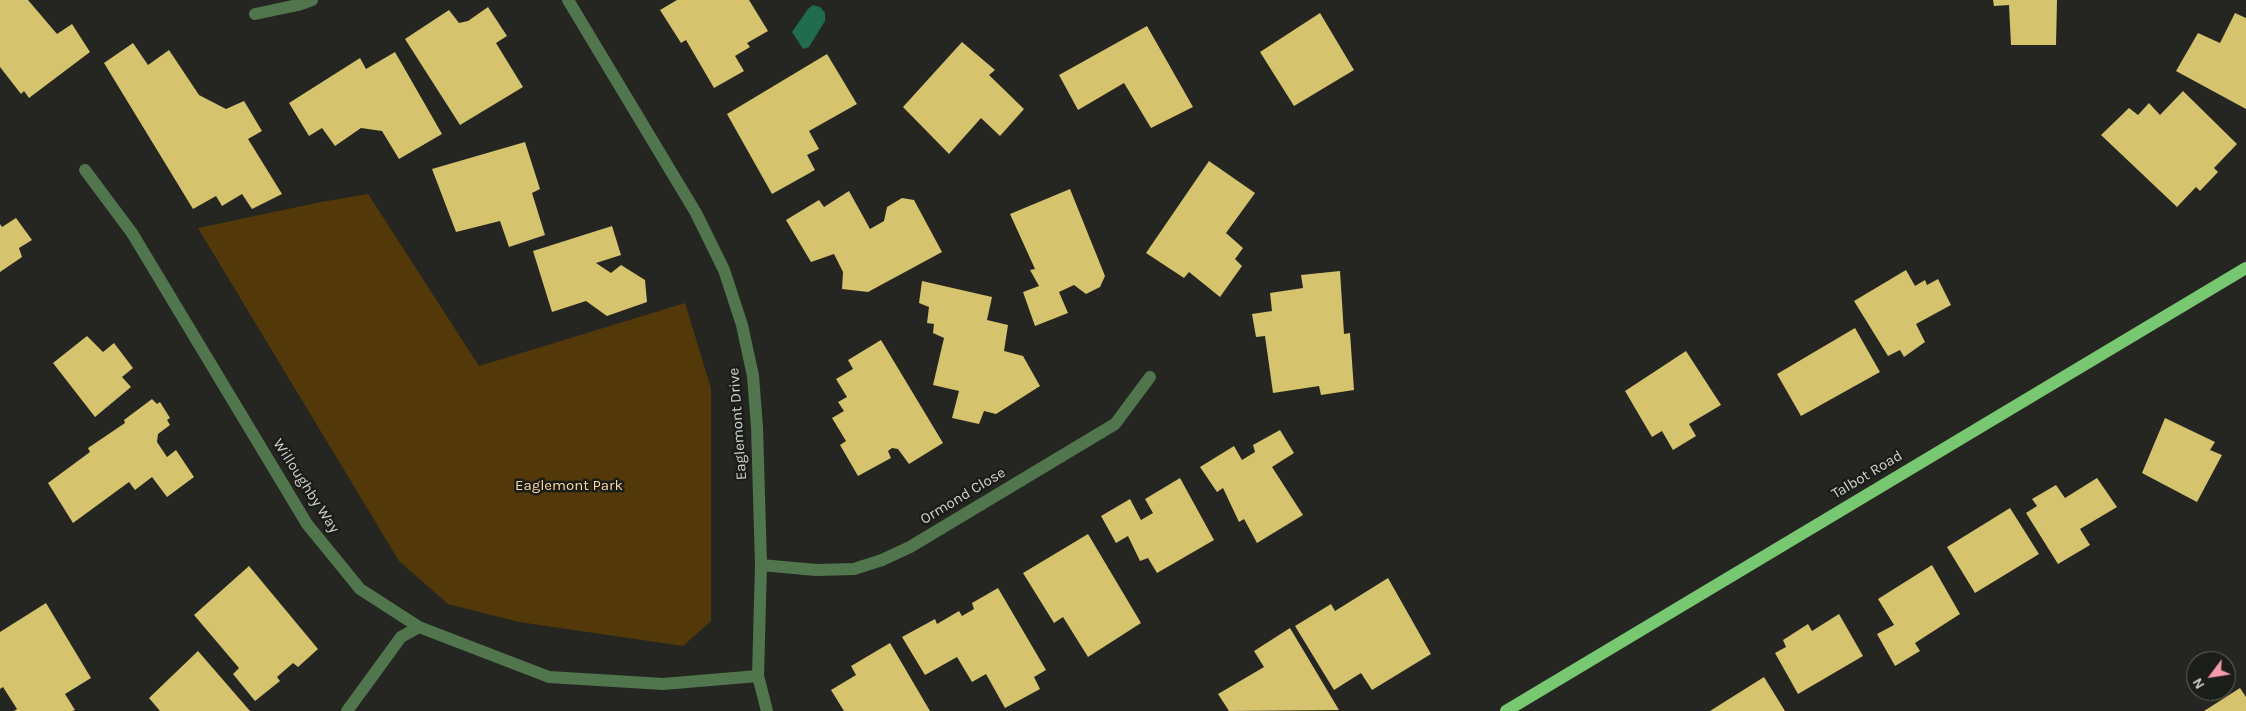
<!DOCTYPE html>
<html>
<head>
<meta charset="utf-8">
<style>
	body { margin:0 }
	#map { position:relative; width:2246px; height:711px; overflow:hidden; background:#252621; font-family:Karla,sans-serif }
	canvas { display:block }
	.north { position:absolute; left:2186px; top:651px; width:50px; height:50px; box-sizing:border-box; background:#1b1d18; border:1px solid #646561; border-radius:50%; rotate:239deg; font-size:14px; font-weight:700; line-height:20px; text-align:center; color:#d1d2ce }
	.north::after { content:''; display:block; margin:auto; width:18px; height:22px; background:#f39aab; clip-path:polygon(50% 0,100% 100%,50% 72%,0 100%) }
</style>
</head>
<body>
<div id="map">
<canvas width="2246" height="711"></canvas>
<div class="north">N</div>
</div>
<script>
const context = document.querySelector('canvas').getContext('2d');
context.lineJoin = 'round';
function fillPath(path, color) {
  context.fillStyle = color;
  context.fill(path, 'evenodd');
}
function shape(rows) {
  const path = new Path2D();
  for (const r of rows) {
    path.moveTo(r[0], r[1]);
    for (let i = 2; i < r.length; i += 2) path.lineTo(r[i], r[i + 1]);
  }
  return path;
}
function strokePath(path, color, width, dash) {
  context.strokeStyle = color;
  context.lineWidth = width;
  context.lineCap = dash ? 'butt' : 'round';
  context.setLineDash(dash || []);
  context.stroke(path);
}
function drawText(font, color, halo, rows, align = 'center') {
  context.font = font + ' Karla,sans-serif';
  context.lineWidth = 5;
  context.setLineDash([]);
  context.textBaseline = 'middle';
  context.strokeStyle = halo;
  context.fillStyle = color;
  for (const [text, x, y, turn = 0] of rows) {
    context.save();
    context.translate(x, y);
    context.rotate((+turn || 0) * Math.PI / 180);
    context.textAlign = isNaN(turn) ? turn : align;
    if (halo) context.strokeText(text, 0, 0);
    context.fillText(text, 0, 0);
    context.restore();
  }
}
fillPath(shape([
	[368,194,479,366,685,303,711,388,711,621,683,646,519,622,448,604,399,561,198,228,321,202]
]), '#533809');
fillPath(shape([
	[813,5,820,7,825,13,825,21,809,47,803,49,792,32,808,9]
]), '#206c51');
fillPath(shape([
	[0,0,28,0,57,34,72,24,90,52,29,98,24,91,21,94,0,67],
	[677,0,749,0,768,31,747,43,750,47,735,56,744,71,714,88,686,40,681,43,660,10],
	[1993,0,2057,0,2056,45,2011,45,2009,5,1994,6],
	[488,7,507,36,496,43,523,87,460,125,405,39,449,10,459,23,468,21],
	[1320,13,1354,70,1294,106,1260,52],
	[2235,13,2246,18,2246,109,2176,71,2198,33,2220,43],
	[1147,26,1193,107,1151,128,1124,83,1078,110,1059,75],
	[962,42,995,70,989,75,1024,109,1000,136,981,118,949,154,903,107],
	[133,43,148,65,169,50,199,95,226,109,244,101,262,131,248,139,282,194,252,209,242,194,222,206,216,196,193,209,104,63],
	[395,52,442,134,399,159,382,131,361,128,335,146,322,128,309,136,289,103,360,58,366,69],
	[827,54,857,104,809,131,819,149,807,155,815,170,772,194,727,114],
	[2183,91,2237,144,2214,168,2218,172,2200,191,2196,187,2177,207,2101,135,2129,108,2138,115,2149,103,2160,115],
	[525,142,540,189,532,193,545,235,509,247,500,221,456,232,432,169],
	[1209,161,1255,193,1226,233,1243,248,1235,259,1242,266,1220,297,1189,272,1184,278,1146,253],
	[1070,189,1105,276,1100,287,1086,294,1074,285,1059,292,1068,313,1035,326,1023,292,1039,286,1030,270,1035,269,1010,214],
	[849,191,870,229,884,221,887,207,902,198,914,200,942,252,868,292,842,289,843,272,834,254,811,262,786,220,819,200,824,207],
	[16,218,32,240,19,248,22,257,0,272,0,224,2,227],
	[612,226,621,255,596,263,611,273,621,265,645,280,647,302,607,316,586,301,552,312,533,251],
	[1906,270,1915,286,1925,280,1927,285,1938,279,1951,305,1916,324,1925,342,1904,357,1900,350,1888,356,1854,301],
	[1340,271,1344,334,1350,333,1354,390,1321,395,1319,386,1273,393,1265,336,1256,337,1252,314,1272,311,1270,293,1303,288,1301,275],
	[922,281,992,297,987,320,1008,325,1004,351,1023,356,1040,386,996,414,984,411,979,424,952,418,959,391,933,385,944,338,933,333,934,324,927,323,929,307,919,303],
	[1855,328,1880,372,1801,416,1777,374],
	[87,336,103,352,114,343,133,368,122,377,131,387,95,417,53,363],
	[881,340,943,443,909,464,898,449,892,448,888,451,891,458,858,476,840,445,846,441,832,418,844,411,838,402,847,397,836,379,853,369,848,360],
	[1686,351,1721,405,1689,424,1696,436,1673,450,1662,431,1652,437,1625,391],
	[152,399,157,404,160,402,170,418,167,420,170,425,158,434,157,442,167,457,176,450,194,477,167,497,152,477,135,490,129,482,73,523,48,483,90,452,88,448,125,423,124,420],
	[2165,418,2215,442,2210,450,2222,455,2197,502,2142,473],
	[1280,430,1294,453,1272,467,1303,515,1257,543,1244,519,1239,522,1223,488,1217,492,1200,467,1234,446,1242,460,1255,452,1253,445],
	[1180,478,1214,540,1157,573,1148,558,1140,561,1128,536,1116,543,1101,516,1130,499,1141,520,1153,513,1145,499],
	[2097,478,2117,507,2080,529,2090,545,2058,564,2026,513,2037,506,2032,499,2056,485,2065,498],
	[2010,508,2039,554,1975,593,1947,547],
	[1088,534,1141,623,1088,657,1063,617,1054,623,1023,573],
	[1932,565,1960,614,1915,643,1920,651,1895,666,1877,634,1894,625,1878,599],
	[249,566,318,649,298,667,293,663,277,677,280,681,255,701,233,674,239,668,194,615],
	[1388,578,1431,654,1372,690,1361,673,1334,690,1295,626,1331,604,1335,611],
	[998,588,1046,670,1034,677,1040,689,1005,708,986,674,972,682,957,657,925,675,902,637,935,619,937,624,959,611,962,616,974,609,972,603],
	[46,603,91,678,65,694,75,710,72,711,14,711,17,709,3,687,0,689,0,632],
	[1839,614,1863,656,1798,694,1775,653,1786,647,1783,640,1808,624,1812,631],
	[1290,628,1339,710,1229,711,1218,694,1264,667,1254,651],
	[890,643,930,711,844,711,831,690,856,675,851,666],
	[198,651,250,711,160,711,149,698],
	[1764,677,1785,711,1710,711],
	[2240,688,2246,697,2246,711,2204,711]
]), '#d5c36d');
strokePath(shape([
	[568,0,696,213,724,270,742,325,753,376,757,427,761,565,758,676,767,711],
	[255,14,298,5,312,0],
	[85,170,132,233,307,524,360,589,419,627,549,677,663,684,758,676],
	[761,565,816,570,854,569,882,560,910,547,1115,424,1150,377],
	[347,711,401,637,419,627]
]), '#51764d', 12);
strokePath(shape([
	[1506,711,2246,268]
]), '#78c871', 12);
drawText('15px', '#d1d2ce', '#1b1d18', [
	["Eaglemont Drive",738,424,-94],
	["Talbot Road",1867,475,-31],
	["Willoughby Way",306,486,57],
	["Ormond Close",963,496,-31]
]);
drawText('15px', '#ffd7a0', '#1b1d18', [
	["Eaglemont Park",569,486]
]);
</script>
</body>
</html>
